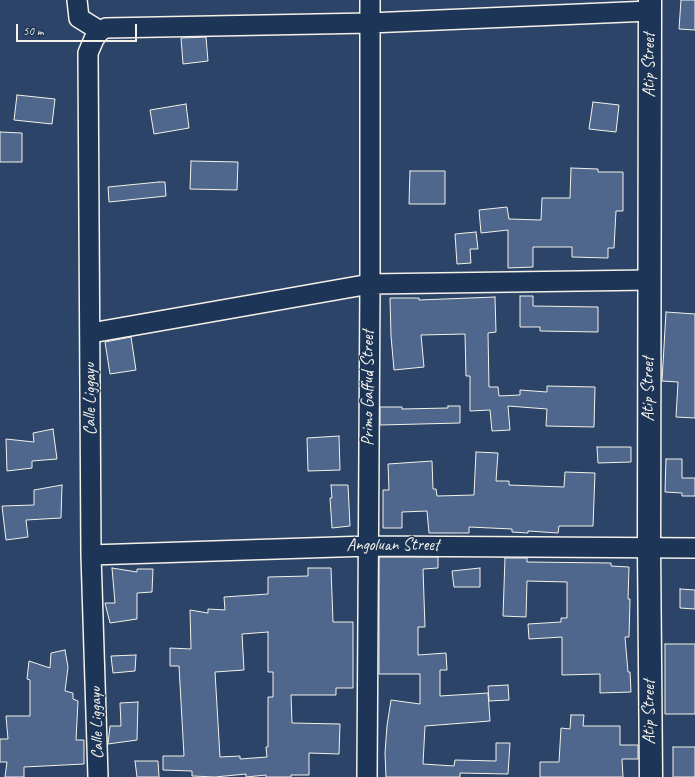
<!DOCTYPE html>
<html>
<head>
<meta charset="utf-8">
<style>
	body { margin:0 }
	#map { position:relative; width:695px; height:777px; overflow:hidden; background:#2c4467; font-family:Caveat,sans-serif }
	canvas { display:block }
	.scale { position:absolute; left:16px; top:24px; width:121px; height:18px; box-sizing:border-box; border:2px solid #f4f1e8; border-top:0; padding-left:5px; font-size:12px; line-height:14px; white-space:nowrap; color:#f4f1e8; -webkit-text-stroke:3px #1d3557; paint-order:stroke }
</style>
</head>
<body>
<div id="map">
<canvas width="695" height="777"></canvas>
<div class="scale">50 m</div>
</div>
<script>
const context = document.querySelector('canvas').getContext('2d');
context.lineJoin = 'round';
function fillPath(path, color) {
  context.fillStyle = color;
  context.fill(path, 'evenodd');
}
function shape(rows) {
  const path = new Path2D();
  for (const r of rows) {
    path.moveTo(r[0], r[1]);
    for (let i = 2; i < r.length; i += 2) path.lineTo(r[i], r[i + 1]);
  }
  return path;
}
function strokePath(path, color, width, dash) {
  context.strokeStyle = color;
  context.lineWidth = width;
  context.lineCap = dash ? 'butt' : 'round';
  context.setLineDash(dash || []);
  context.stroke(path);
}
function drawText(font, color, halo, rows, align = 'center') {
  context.font = font + ' Caveat,sans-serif';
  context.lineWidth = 3;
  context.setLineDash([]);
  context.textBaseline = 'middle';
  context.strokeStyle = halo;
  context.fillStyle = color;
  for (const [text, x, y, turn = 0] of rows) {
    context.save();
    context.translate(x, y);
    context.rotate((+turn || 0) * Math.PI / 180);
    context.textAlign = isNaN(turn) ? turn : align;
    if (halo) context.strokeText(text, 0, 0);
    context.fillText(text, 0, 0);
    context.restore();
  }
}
const building = shape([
	[681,0,695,0,695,30,679,29,681,0],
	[206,37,208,61,183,64,181,38,206,37],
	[17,95,55,99,52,124,14,120,17,95],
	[593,102,619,105,616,132,589,129,593,102],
	[186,104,189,128,154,134,150,110,186,104],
	[0,132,22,133,22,162,0,162,0,132],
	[191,161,238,162,237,190,190,189,191,161],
	[571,168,598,169,598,172,623,172,623,211,616,211,614,248,608,248,608,258,572,257,572,247,533,247,533,267,508,268,508,230,481,233,479,210,507,207,509,219,541,220,542,198,570,198,571,168],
	[410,171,445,171,445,204,409,204,410,171],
	[159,182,165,182,166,196,109,202,108,187,159,182],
	[476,232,478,249,470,249,471,263,457,264,455,234,476,232],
	[520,296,533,296,533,306,598,307,598,332,540,331,540,327,520,327,520,296],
	[495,297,496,332,488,333,489,387,498,387,499,396,520,395,520,390,547,392,547,386,595,387,594,427,546,426,547,409,508,406,510,430,492,431,490,410,470,411,470,376,466,376,465,334,421,335,424,367,394,370,391,336,390,298,419,298,419,300,495,297],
	[666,312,695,314,695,418,676,417,678,382,662,381,666,312],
	[131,337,136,370,110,374,105,342,131,337],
	[448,406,460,406,460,423,380,425,380,407,402,407,402,409,448,408,448,406],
	[53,429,57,459,32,461,32,468,7,471,6,439,34,442,33,433,53,429],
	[339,436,340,470,308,471,307,438,339,436],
	[597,447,631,447,631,462,598,463,597,447],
	[476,452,498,453,496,481,509,481,509,485,564,487,565,472,595,473,593,526,559,526,558,533,528,531,528,533,512,532,512,529,469,527,469,533,429,533,427,511,402,512,402,528,383,528,383,490,389,490,388,464,432,461,433,489,436,489,437,496,474,495,476,452],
	[666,459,682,459,682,478,695,478,695,496,682,496,682,493,665,492,666,459],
	[62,485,61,518,26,520,28,537,6,540,2,506,34,505,34,490,62,485],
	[331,485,348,485,350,526,332,528,330,498,332,498,331,485],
	[379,557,438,557,438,568,423,569,425,627,418,627,418,655,446,653,447,670,440,670,440,696,488,693,490,721,425,726,423,764,454,766,455,760,496,761,496,743,510,743,508,774,460,773,460,777,386,777,385,753,387,726,391,700,420,704,420,674,379,674,379,557],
	[505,558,527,558,527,562,611,563,611,566,629,567,628,599,630,599,629,637,625,637,628,672,630,672,631,692,600,693,600,674,562,675,562,637,529,639,528,624,561,622,561,618,567,618,567,582,527,581,526,617,503,616,505,558],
	[112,568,137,572,137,569,153,569,152,592,137,593,137,619,110,623,105,603,115,603,112,568],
	[308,568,331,568,333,622,353,622,353,688,336,688,336,695,291,695,292,723,340,724,339,754,309,753,309,775,291,775,291,777,266,777,266,775,246,777,246,774,215,777,192,776,192,771,163,770,163,756,184,756,179,666,170,666,170,648,191,649,190,610,208,613,208,609,225,610,224,597,268,594,268,577,308,576,308,568],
	[268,632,268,672,273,672,273,697,268,697,268,747,266,747,267,757,240,759,240,756,220,757,215,672,244,670,242,634,268,632],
	[480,568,480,587,454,587,452,571,480,568],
	[680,589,695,590,695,609,680,608,680,589],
	[665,644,695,644,695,714,665,714,665,644],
	[65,650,68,667,65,691,73,693,73,699,78,701,76,740,84,740,84,764,24,767,24,777,5,777,7,762,0,762,0,739,8,739,6,716,30,716,30,680,27,679,29,661,50,668,51,653,65,650],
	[136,655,135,671,113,673,111,656,136,655],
	[508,685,509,700,489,701,488,686,508,685],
	[138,702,137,740,108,744,110,726,121,726,120,703,138,702],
	[571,715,584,715,583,726,620,726,620,745,638,745,638,759,622,759,623,777,540,777,540,762,559,762,561,728,570,729,571,715],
	[673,747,695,747,695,777,673,777,673,747],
	[135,761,158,761,159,777,137,777,135,761]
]);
fillPath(building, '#4f678d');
strokePath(building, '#f4f1e8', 1);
const minor = shape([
	[77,0,79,18,100,31],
	[91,333,370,284,649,280],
	[91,555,368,546,695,548],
	[98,777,91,555,88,53,94,39,100,31,106,28,369,23,650,11],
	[367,777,370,284,370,0]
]);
const secondary = shape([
	[650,0,649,547,651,777]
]);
strokePath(minor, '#f4f1e8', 22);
strokePath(secondary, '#f4f1e8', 25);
strokePath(minor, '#1d3557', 19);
strokePath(secondary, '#1d3557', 22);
drawText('17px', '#f4f1e8', '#1d3557', [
	["Atip Street",650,65,-90],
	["Primo Gaffud Street",369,388,-90],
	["Atip Street",649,389,-90],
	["Calle Liggayu",91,399,-90],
	["Angoluan Street",393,546],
	["Atip Street",650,712,-90],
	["Calle Liggayu",97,723,-92]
]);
</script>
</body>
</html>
